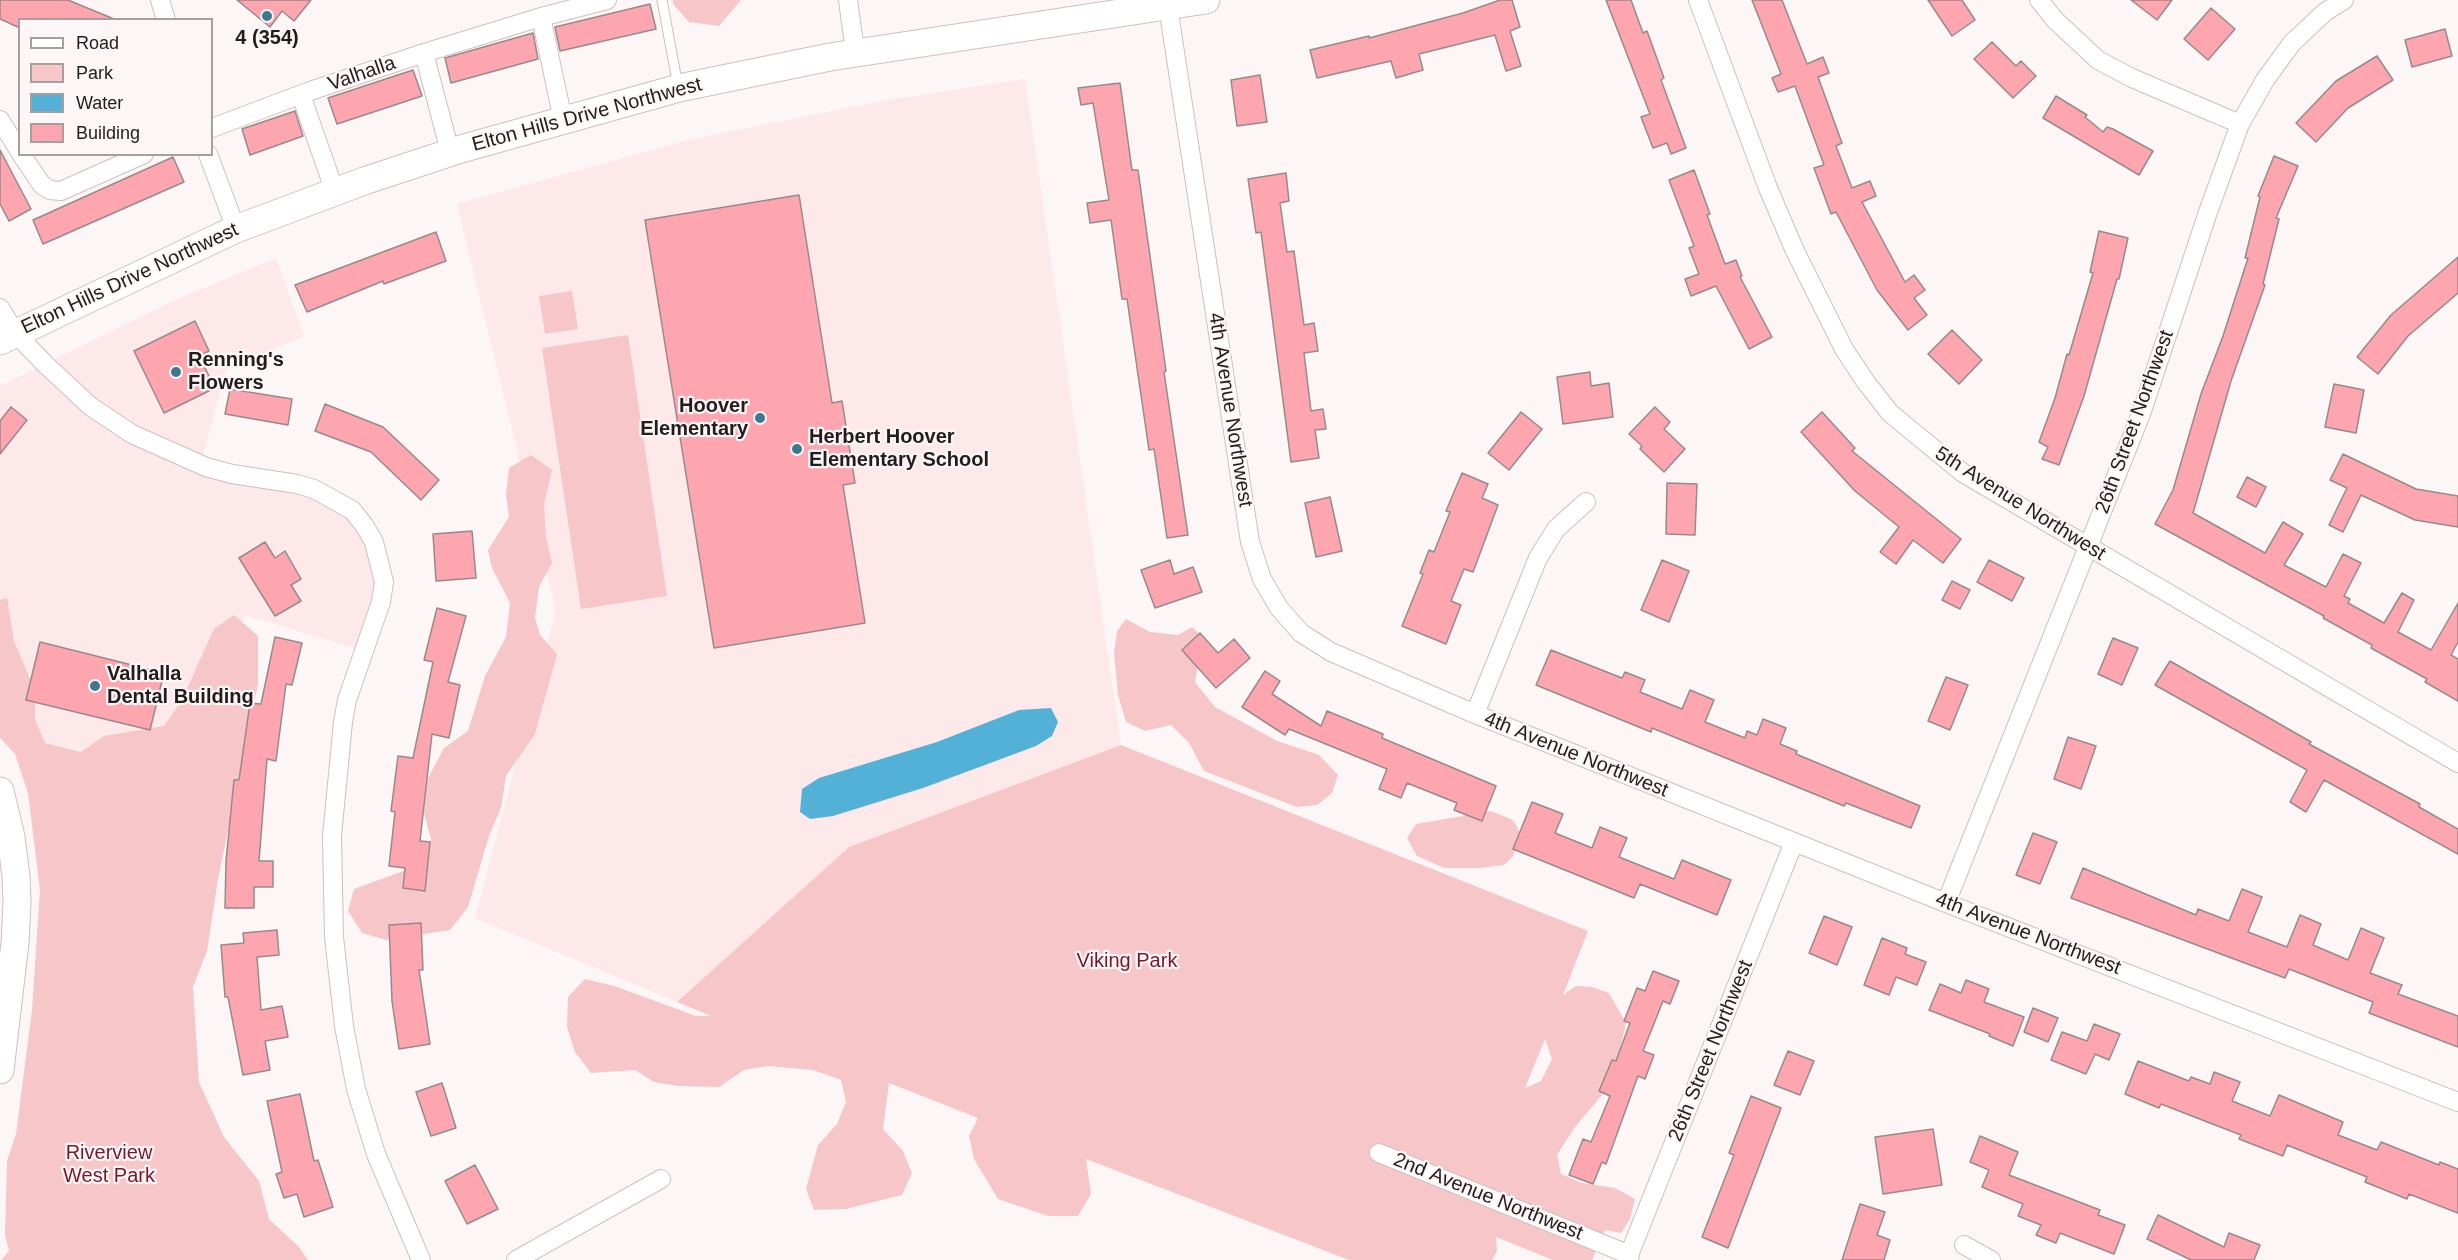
<!DOCTYPE html>
<html>
<head>
<meta charset="utf-8">
<style>
	body { margin:0 }
	#map { position:relative; width:2458px; height:1260px; overflow:hidden; background:#fdf6f7; font-family:Helvetica,sans-serif }
	canvas { display:block }
	.legend { position:absolute; left:18px; top:18px; width:195px; height:138px; box-sizing:border-box; background:#fdf6f7; border:2px solid #a59f9f; margin:0; padding:8px 10px; list-style:none; font-size:18px; color:#221c1c }
	.legend li { display:flex; align-items:center; gap:12px; height:30px }
	.legend b { width:30px; border:2px solid #a59f9f }
</style>
</head>
<body>
<div id="map">
<canvas width="2458" height="1260"></canvas>
<ul class="legend">
<li><b style="height:8px;background:#fff"></b>Road</li>
<li><b style="height:16px;background:#f6c6c9"></b>Park</li>
<li><b style="height:16px;background:#53b1d7"></b>Water</li>
<li><b style="height:16px;background:#fea6af"></b>Building</li>
</ul>
</div>
<script>
const context = document.querySelector('canvas').getContext('2d');
context.lineJoin = 'round';
function fillPath(path, color) {
  context.fillStyle = color;
  context.fill(path, 'evenodd');
}
function shape(rows) {
  const path = new Path2D();
  for (const r of rows) {
    path.moveTo(r[0], r[1]);
    for (let i = 2; i < r.length; i += 2) path.lineTo(r[i], r[i + 1]);
  }
  return path;
}
function strokePath(path, color, width, dash) {
  context.strokeStyle = color;
  context.lineWidth = width;
  context.lineCap = dash ? 'butt' : 'round';
  context.setLineDash(dash || []);
  context.stroke(path);
}
function drawText(font, color, halo, rows, align = 'center') {
  context.font = font + ' Helvetica,sans-serif';
  context.lineWidth = 4.5;
  context.setLineDash([]);
  context.textBaseline = 'middle';
  context.strokeStyle = halo;
  context.fillStyle = color;
  for (const [text, x, y, turn = 0] of rows) {
    context.save();
    context.translate(x, y);
    context.rotate((+turn || 0) * Math.PI / 180);
    context.textAlign = isNaN(turn) ? turn : align;
    if (halo) context.strokeText(text, 0, 0);
    context.fillText(text, 0, 0);
    context.restore();
  }
}
fillPath(shape([
	[1025,79,1121,745,849,847,677,1002,475,918,556,610,457,204,688,140,887,100],
	[276,258,304,336,226,370,201,464,335,499,380,559,364,651,245,615,180,774,9,735,0,716,0,386,175,300]
]), '#fde9ea');
fillPath(shape([
	[673,0,741,0,719,26,689,22,673,4],
	[572,291,578,329,545,334,539,296],
	[628,335,667,596,581,609,542,348],
	[531,455,552,470,544,505,546,537,552,563,539,587,535,618,540,635,557,654,535,734,506,776,501,808,489,836,468,907,450,930,386,940,362,933,348,911,354,889,417,866,431,839,424,813,427,780,444,748,468,731,485,676,506,637,510,603,492,568,488,550,509,517,506,495,509,468],
	[7,598,14,641,35,691,35,720,45,743,81,752,104,736,164,726,181,702,214,629,234,615,258,636,258,684,218,879,207,951,193,987,199,1082,224,1137,259,1181,269,1219,299,1247,308,1260,1,1260,9,1251,5,1235,7,1161,16,1134,32,1010,40,890,28,793,15,754,0,738,0,600],
	[1126,619,1150,632,1178,635,1192,627,1206,640,1199,657,1195,682,1215,707,1277,741,1319,755,1338,775,1332,793,1317,805,1297,807,1204,771,1189,743,1171,725,1145,731,1126,722,1118,695,1114,653,1117,631],
	[1121,745,1588,931,1563,995,1576,986,1592,987,1609,993,1626,1023,1620,1050,1602,1095,1575,1127,1557,1155,1561,1174,1582,1183,1615,1188,1635,1199,1630,1219,1621,1233,1605,1230,1592,1260,1553,1260,1496,1237,1497,1251,1492,1260,1349,1260,1086,1159,1091,1194,1078,1216,1048,1216,998,1199,974,1159,969,1136,978,1118,889,1083,883,1129,903,1151,912,1173,902,1195,846,1209,814,1210,806,1189,818,1145,837,1124,846,1102,841,1080,813,1070,768,1066,744,1070,719,1087,678,1086,654,1082,635,1070,591,1073,575,1052,567,1027,568,997,585,979,614,986,696,1016,711,1016,677,1002,849,847],
	[1545,1039,1552,1059,1541,1081,1525,1088],
	[1491,811,1513,820,1521,834,1513,856,1504,865,1480,868,1444,868,1417,856,1407,838,1416,824]
]), '#f6c6c9');
fillPath(shape([
	[1051,708,1058,722,1052,736,1036,746,923,788,833,816,810,819,800,812,802,789,819,778,937,742,1019,710]
]), '#53b1d7');
const building = shape([
	[0,0,68,0,114,19,20,20,20,28,0,19,0,0],
	[237,0,311,0,294,21,282,11,270,27,237,0],
	[1500,0,1512,0,1520,27,1510,31,1521,66,1506,71,1495,35,1419,54,1423,70,1396,78,1391,61,1317,78,1310,50,1369,36,1369,38,1463,13,1500,0],
	[1606,0,1631,0,1643,33,1647,31,1664,78,1661,80,1686,148,1671,154,1667,143,1653,148,1641,117,1650,114,1606,0],
	[1752,0,1782,0,1807,64,1823,57,1829,73,1818,77,1842,143,1836,146,1852,188,1870,181,1876,196,1862,202,1905,282,1914,275,1925,290,1914,298,1927,315,1908,330,1877,290,1836,212,1831,214,1814,168,1824,165,1795,86,1778,92,1772,78,1781,74,1752,0],
	[1928,0,1962,0,1975,20,1952,36,1928,0],
	[2131,0,2172,0,2157,20,2131,0],
	[650,4,656,29,560,51,555,27,650,4],
	[2211,8,2235,29,2208,60,2184,39,2211,8],
	[2445,29,2452,56,2412,67,2405,40,2445,29],
	[533,33,538,59,451,83,445,58,533,33],
	[1992,42,2016,66,2021,61,2036,76,2013,98,1974,59,1992,42],
	[2377,56,2393,80,2348,108,2316,142,2296,123,2336,81,2377,56],
	[413,70,422,96,337,124,328,98,413,70],
	[1260,75,1267,122,1237,126,1231,80,1260,75],
	[1120,83,1132,170,1138,170,1166,371,1164,372,1188,535,1167,538,1154,449,1149,450,1127,299,1122,299,1111,220,1090,223,1087,203,1109,200,1093,103,1081,105,1078,88,1120,83],
	[2056,96,2087,115,2085,117,2103,132,2107,127,2113,129,2153,151,2139,175,2043,118,2056,96],
	[295,111,303,136,250,155,242,129,295,111],
	[0,150,31,209,9,221,0,204,0,150],
	[2274,156,2298,166,2276,218,2279,219,2263,284,2265,285,2231,381,2193,513,2265,553,2283,522,2303,534,2284,565,2326,587,2343,554,2361,563,2344,596,2350,599,2348,603,2384,623,2402,593,2414,600,2398,632,2431,650,2458,603,2458,642,2451,655,2458,659,2458,701,2425,682,2427,679,2371,648,2372,645,2323,618,2324,616,2155,524,2173,490,2201,394,2223,336,2248,258,2245,258,2260,197,2258,196,2274,156],
	[173,157,184,182,43,244,33,220,173,157],
	[1694,170,1710,214,1707,215,1725,264,1736,260,1742,276,1740,277,1772,337,1749,349,1716,286,1691,296,1685,279,1699,274,1689,248,1694,246,1669,180,1694,170],
	[1286,173,1289,201,1280,203,1287,252,1294,251,1304,325,1314,323,1318,351,1304,353,1311,411,1323,409,1326,429,1315,430,1319,458,1291,462,1261,232,1256,233,1248,179,1286,173],
	[799,195,832,403,842,401,855,483,843,485,865,623,714,648,645,220,799,195],
	[2099,231,2128,238,2119,279,2117,279,2084,396,2059,465,2042,459,2048,447,2039,442,2055,398,2067,354,2069,355,2093,273,2090,272,2099,231],
	[436,232,446,261,384,284,383,281,307,312,295,285,436,232],
	[2458,257,2458,293,2408,336,2378,374,2357,357,2391,315,2458,257],
	[195,321,209,351,199,356,215,388,164,413,134,351,195,321],
	[1952,330,1982,360,1959,384,1928,354,1952,330],
	[1590,372,1591,386,1609,383,1613,417,1563,424,1557,377,1590,372],
	[2334,384,2364,390,2356,433,2325,427,2334,384],
	[230,389,292,399,288,425,225,414,230,389],
	[325,404,383,427,439,480,421,500,371,452,315,431,325,404],
	[11,407,27,420,0,454,0,421,11,407],
	[1655,407,1670,422,1664,429,1685,449,1664,472,1640,449,1642,446,1629,434,1655,407],
	[1521,412,1542,429,1509,470,1488,453,1521,412],
	[1822,412,1855,448,1852,451,1961,539,1943,563,1913,540,1896,564,1880,552,1899,527,1855,491,1801,432,1822,412],
	[2343,454,2416,489,2458,496,2458,527,2415,520,2361,495,2343,532,2329,525,2347,488,2330,480,2343,454],
	[1462,473,1488,484,1482,498,1498,505,1473,572,1464,569,1451,601,1461,605,1446,644,1402,626,1423,574,1420,573,1429,550,1434,552,1450,512,1446,511,1462,473],
	[2247,477,2266,487,2256,507,2237,497,2247,477],
	[1667,483,1697,484,1695,535,1666,534,1667,483],
	[1330,497,1342,551,1316,557,1305,503,1330,497],
	[472,531,476,578,436,581,433,534,472,531],
	[265,542,275,558,285,551,301,579,291,585,301,601,275,616,239,558,265,542],
	[1170,560,1174,574,1193,567,1202,592,1155,608,1141,570,1170,560],
	[1662,560,1689,571,1669,622,1641,610,1662,560],
	[1989,560,2024,578,2012,601,1977,582,1989,560],
	[1952,581,1970,590,1960,609,1942,600,1952,581],
	[437,608,466,616,448,682,460,685,449,738,432,734,420,841,430,842,425,891,403,888,405,868,389,866,395,812,391,811,398,756,413,758,433,662,424,660,437,608],
	[1200,633,1218,653,1234,639,1250,658,1216,688,1182,650,1200,633],
	[275,637,302,643,292,685,286,684,276,761,267,759,259,861,273,861,273,887,254,887,254,908,225,908,226,861,234,780,239,780,250,703,261,704,275,637],
	[2113,638,2138,648,2122,685,2098,674,2113,638],
	[40,642,164,673,150,730,26,700,40,642],
	[1551,650,1622,678,1625,672,1645,680,1640,692,1682,709,1690,690,1714,700,1705,722,1745,738,1747,731,1757,735,1763,719,1786,728,1780,744,1797,751,1796,754,1920,806,1911,828,1846,803,1844,806,1652,728,1651,732,1536,685,1551,650],
	[2170,661,2311,742,2309,744,2420,804,2419,807,2458,829,2458,854,2324,780,2306,812,2290,802,2307,770,2155,685,2170,661],
	[1265,671,1280,681,1272,694,1321,726,1327,711,1383,734,1382,738,1496,786,1482,821,1454,810,1457,803,1407,783,1401,798,1379,789,1387,769,1289,729,1285,735,1242,707,1265,671],
	[1946,677,1968,685,1950,730,1928,721,1946,677],
	[2068,737,2096,746,2081,789,2054,779,2068,737],
	[1532,802,1563,814,1555,833,1592,848,1600,827,1627,838,1619,857,1674,879,1682,860,1731,880,1717,915,1640,884,1634,898,1513,849,1532,802],
	[2033,833,2057,842,2040,884,2016,875,2033,833],
	[2083,868,2196,915,2198,909,2229,921,2242,889,2262,897,2248,932,2287,947,2300,915,2321,924,2313,945,2348,960,2361,928,2384,938,2370,973,2402,985,2398,994,2458,1016,2458,1047,2369,1013,2373,1002,2289,969,2285,978,2071,898,2083,868],
	[1824,916,1852,927,1837,965,1809,953,1824,916],
	[421,923,423,970,419,970,430,1044,399,1049,392,1001,389,925,421,923],
	[277,930,279,955,257,957,261,1010,282,1006,288,1037,265,1041,270,1070,243,1075,228,997,225,997,221,945,244,943,243,933,277,930],
	[1882,938,1907,948,1905,954,1926,962,1917,985,1896,977,1889,995,1864,985,1882,938],
	[1653,971,1679,981,1670,1004,1663,1001,1643,1051,1654,1055,1645,1079,1638,1076,1606,1164,1602,1162,1593,1184,1569,1175,1583,1139,1591,1142,1610,1096,1599,1091,1612,1060,1616,1061,1630,1023,1624,1021,1637,988,1645,991,1653,971],
	[1966,980,1989,989,1984,1002,2024,1017,2013,1046,1989,1036,1990,1034,1929,1010,1940,984,1961,993,1966,980],
	[2033,1008,2058,1018,2048,1042,2024,1032,2033,1008],
	[2094,1024,2120,1034,2109,1060,2095,1054,2086,1074,2051,1060,2062,1032,2087,1041,2094,1024],
	[1788,1051,1814,1061,1800,1095,1774,1085,1788,1051],
	[2138,1061,2189,1081,2191,1077,2210,1084,2214,1072,2240,1082,2232,1101,2270,1116,2279,1095,2343,1122,2338,1135,2377,1150,2381,1142,2439,1165,2440,1162,2458,1169,2458,1213,2409,1194,2407,1199,2365,1182,2367,1177,2287,1145,2283,1156,2239,1139,2241,1135,2161,1104,2159,1108,2125,1094,2138,1061],
	[442,1083,456,1128,431,1136,416,1092,442,1083],
	[300,1094,314,1161,318,1160,333,1207,304,1217,297,1194,284,1198,276,1174,282,1172,267,1101,300,1094],
	[1751,1096,1781,1108,1728,1248,1702,1237,1734,1155,1729,1153,1751,1096],
	[1933,1129,1942,1185,1883,1194,1875,1137,1933,1129],
	[1980,1136,2018,1152,2009,1175,2100,1210,2098,1215,2125,1225,2114,1254,2060,1233,2056,1243,2036,1235,2041,1225,2018,1216,2023,1204,1982,1187,1989,1170,1970,1162,1980,1136],
	[475,1165,498,1209,467,1224,445,1181,475,1165],
	[1860,1204,1885,1212,1877,1235,1890,1240,1884,1260,1842,1260,1860,1204],
	[2158,1215,2224,1247,2229,1233,2260,1245,2254,1260,2191,1260,2147,1239,2158,1215]
]);
fillPath(building, '#fea6af');
strokePath(building, '#98898a', 1.5);
const lane = shape([
	[662,0,678,86]
]);
const street = shape([
	[160,0,166,20],
	[848,0,855,52],
	[1167,0,1250,542,1262,579,1279,608,1301,633,1331,652,1475,714,1946,903,2458,1102],
	[1698,0,1768,188,1795,251,1844,349,1865,381,1890,413,1963,473,2458,763],
	[2039,0,2055,20,2098,60,2132,78,2240,124],
	[541,17,563,120],
	[424,53,450,152],
	[301,95,335,192],
	[0,120,20,152],
	[212,128,310,91,424,53,541,17,607,0],
	[21,154,42,185,50,190,61,191,144,154],
	[208,154,236,229],
	[0,308,15,333,45,364,90,406,132,434,206,467,232,474,297,484,314,489,352,510,364,525,374,542,384,582,381,602,347,700,343,722,332,836,334,937,344,1026,356,1089,376,1154,421,1260],
	[1475,714,1538,558,1556,529,1586,502],
	[1946,903,2141,414,2208,212,2240,124,2265,80,2292,43,2325,12,2344,0],
	[1379,1153,1630,1255],
	[1964,1245,1991,1260],
	[516,1260,661,1179],
	[1627,1260,1794,842]
]);
const secondary = shape([
	[0,341,236,229,364,181,461,149,679,88,830,57,1206,0],
	[0,791,11,837,16,876,17,902,15,943,0,1070]
]);
strokePath(lane, '#cfbfc0', 11);
strokePath(street, '#cfbfc0', 20);
strokePath(secondary, '#cfbfc0', 29);
strokePath(lane, '#fff', 9);
strokePath(street, '#fff', 18);
strokePath(secondary, '#fff', 27);
for (const [x, y, r, color] of [
	[267,16,6,"#3d7890"],
	[176,372,6,"#3d7890"],
	[760,418,6,"#3d7890"],
	[797,449,6,"#3d7890"],
	[95,686,6,"#3d7890"]
]) {
  const dot = new Path2D();
  dot.arc(x, y, r, 0, 2 * Math.PI);
  context.fillStyle = color;
  context.fill(dot);
  strokePath(dot, '#fdf6f7', 2);
}
drawText('bold 20px', '#221c1c', '#fdf6f7', [
	["4 (354)",267,38,"center"],
	["Renning's",188,360],
	["Flowers",188,383],
	["Hoover",748,406,"right"],
	["Elementary",748,429,"right"],
	["Herbert Hoover",809,437],
	["Elementary School",809,460],
	["Valhalla",107,674],
	["Dental Building",107,697]
], 'left');
drawText('20px', '#221c1c', '#fdf6f7', [
	["Valhalla",362,74,-19],
	["Elton Hills Drive Northwest",587,115,-15],
	["Elton Hills Drive Northwest",130,279,-25],
	["4th Avenue Northwest",1230,410,81],
	["26th Street Northwest",2135,422,-70],
	["5th Avenue Northwest",2020,504,32],
	["4th Avenue Northwest",1576,755,22],
	["4th Avenue Northwest",2028,934,21],
	["26th Street Northwest",1711,1051,-68],
	["2nd Avenue Northwest",1488,1197,22]
]);
drawText('20px', '#7a152e', '#fdf6f7', [
	["Viking Park",1127,961],
	["Riverview",109,1153],
	["West Park",109,1176]
]);
</script>
</body>
</html>
